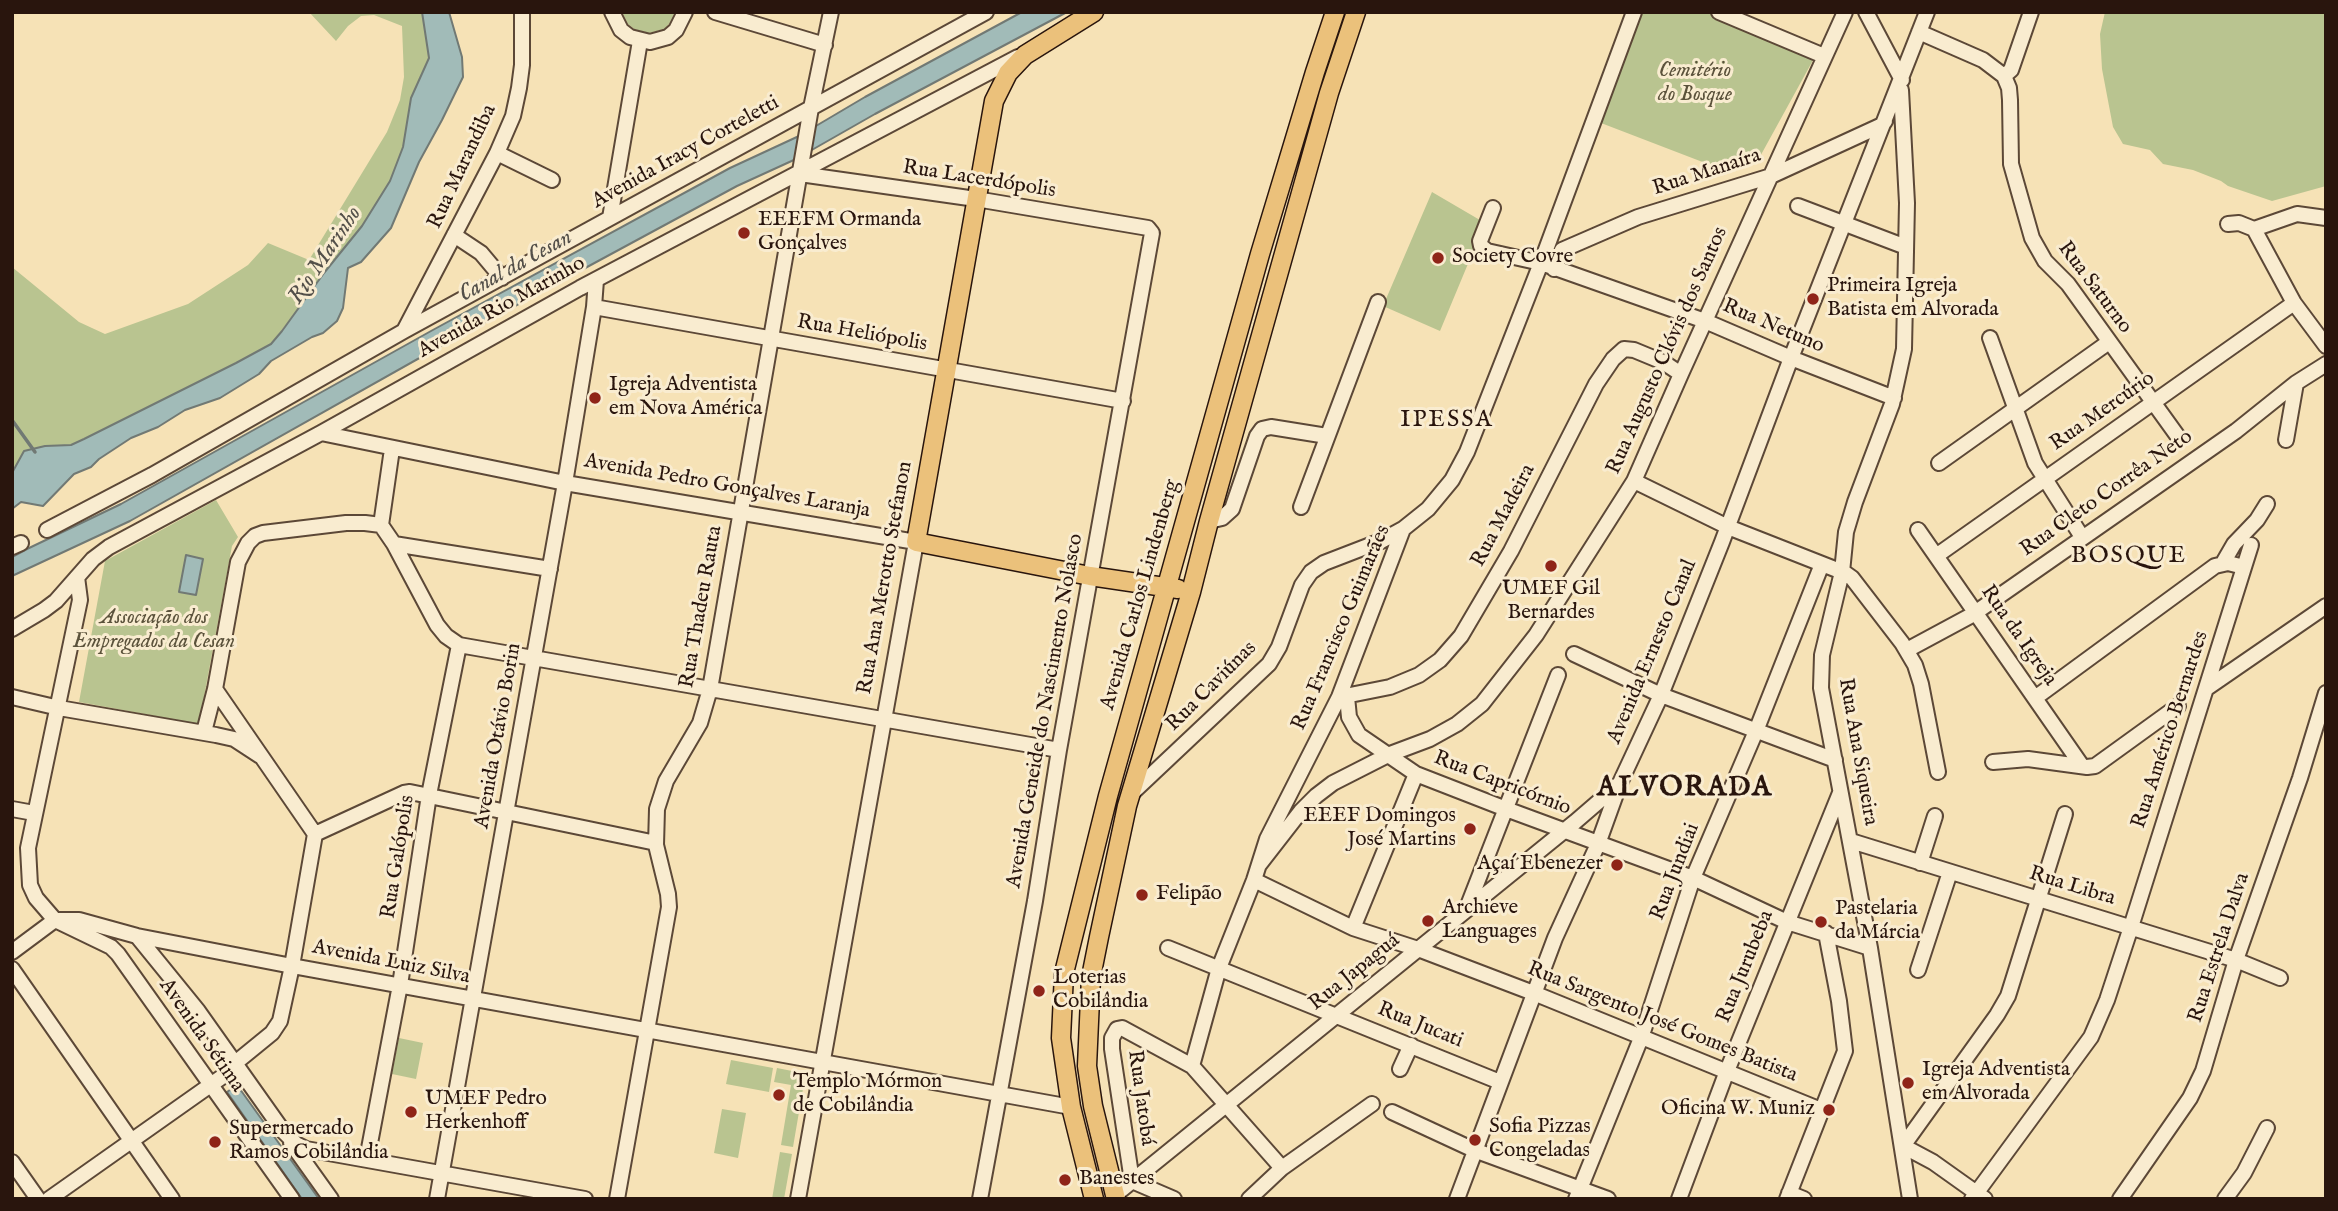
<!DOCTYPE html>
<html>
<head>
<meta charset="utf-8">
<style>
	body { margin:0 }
	#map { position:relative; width:2338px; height:1211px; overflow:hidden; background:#f6e2b6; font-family:"IM FELL English",serif }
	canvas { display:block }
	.frame { position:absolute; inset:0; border:14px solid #29150d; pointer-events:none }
</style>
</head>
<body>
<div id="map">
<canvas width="2338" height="1211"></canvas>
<div class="frame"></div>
</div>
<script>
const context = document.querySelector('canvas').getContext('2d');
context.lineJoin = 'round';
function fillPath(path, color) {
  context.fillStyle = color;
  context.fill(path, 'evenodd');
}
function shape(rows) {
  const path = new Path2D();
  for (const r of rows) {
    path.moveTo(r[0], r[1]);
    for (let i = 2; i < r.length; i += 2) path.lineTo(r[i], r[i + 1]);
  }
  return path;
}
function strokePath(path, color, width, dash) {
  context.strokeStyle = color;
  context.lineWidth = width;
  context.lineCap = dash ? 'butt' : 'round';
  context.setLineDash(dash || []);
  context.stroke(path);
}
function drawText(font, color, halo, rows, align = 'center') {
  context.font = font + ' "IM FELL English",serif';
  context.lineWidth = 6;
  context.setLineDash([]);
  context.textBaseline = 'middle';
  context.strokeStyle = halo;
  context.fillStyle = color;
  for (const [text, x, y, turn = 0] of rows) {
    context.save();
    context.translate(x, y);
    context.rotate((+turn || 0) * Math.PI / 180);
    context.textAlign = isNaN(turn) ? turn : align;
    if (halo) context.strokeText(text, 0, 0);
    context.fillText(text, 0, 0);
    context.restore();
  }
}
fillPath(shape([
	[309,12,422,12,424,17,429,58,411,98,403,147,390,181,362,226,271,344,236,363,71,445,45,446,24,451,12,473,12,267,79,322,105,334,188,304,248,265,268,243,309,260,387,132,400,100,404,77,402,26,374,15,361,16,348,26,336,41],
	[622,12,675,12,669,24,664,29,649,33,634,29,628,24],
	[1642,12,1707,12,1809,54,1812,58,1812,62,1757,162,1726,171,1601,123],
	[2105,12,2326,12,2326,186,2272,201,2228,186,2221,181,2193,170,2163,164,2150,150,2123,144,2113,127,2102,69,2100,34],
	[1432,192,1485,223,1440,331,1383,306],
	[216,500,238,537,232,546,199,724,79,702,105,561],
	[399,1038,423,1043,416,1079,392,1074],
	[731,1060,773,1068,769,1092,726,1084],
	[777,1068,802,1073,805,1077,793,1147,781,1145,791,1085,774,1082],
	[722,1109,746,1113,738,1158,714,1153],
	[780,1152,792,1154,784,1199,772,1199]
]), '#b9c490');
const water = shape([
	[422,12,449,12,462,57,463,77,442,120,419,162,391,228,361,262,348,268,343,308,337,321,323,333,312,337,271,361,259,374,220,398,185,410,158,427,131,438,99,459,91,467,74,474,43,506,21,502,12,509,12,473,24,451,45,446,71,445,84,439,236,363,271,344,282,331,324,273,362,226,390,181,403,147,411,98,429,58,422,12],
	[1022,12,1067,12,875,114,796,159,737,186,439,347,130,521,12,576,12,557,27,549,121,504,431,331,730,168,799,136,865,97,1022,12],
	[186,555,203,559,196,595,179,592,186,555],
	[237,1085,319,1199,302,1199,227,1092,237,1085]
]);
fillPath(water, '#a1bbb8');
strokePath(water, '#717974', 2);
strokePath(shape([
	[12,420,35,452]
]), '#717974', 3.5);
const minor = shape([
	[612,12,621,30,630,37,650,42,668,37,676,30,685,12],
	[715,12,825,45],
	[1719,12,1824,56],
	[1866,12,1902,80],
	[1919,32,1983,60,2004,76,2009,88,2010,100,2011,164,2032,238,2045,261,2068,284,2179,438],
	[2004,76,2011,70,2031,12],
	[1901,90,1907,203,1904,349,1892,404,1855,502,1846,532,1842,572,1822,655,1821,688,1870,948,1910,1199],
	[497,153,552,180],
	[800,174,976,199,1148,228,1152,233,1059,750,1035,901,980,1199],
	[1798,206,1906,247],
	[1493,208,1480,241,1481,246,1487,251,1541,263,1705,321,1791,358,1894,398],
	[610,218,640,41],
	[2228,224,2239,223,2254,229],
	[2254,229,2294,303,2326,346],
	[2254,229,2297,214,2326,218],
	[454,235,481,253,502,278],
	[1554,269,1562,250,1638,217,1771,176,1882,125,1885,121],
	[594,307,1123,401],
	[404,331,497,153,513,116,519,88,522,65,522,12],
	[1990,338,2035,463,2082,537],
	[321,433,565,483,916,542,798,1199],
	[2286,440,2296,383],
	[1939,463,2109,342],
	[1634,481,1728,527,1845,573,1852,578,1902,643,1915,665,1921,684,1938,772],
	[1301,507,1378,302],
	[1209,521,1222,518,1232,509,1257,436,1262,429,1271,427,1327,436],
	[381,525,392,449],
	[47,530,152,475,404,331,986,12],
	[1918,530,2082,766],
	[394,544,550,569],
	[12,547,21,543],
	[1936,556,2294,303],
	[2223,563,2234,544,2257,520,2267,504],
	[77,577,80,600,28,848,30,885,36,898,55,920,111,947,118,954,292,1199],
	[12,629,44,610,56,601,93,559,109,547,321,433,580,288,1018,57],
	[1907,650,1972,615,2236,431,2296,383,2326,364],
	[1574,654,1661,695,1835,760],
	[2207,688,2326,606],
	[215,689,315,834],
	[12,697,59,708,216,735,234,739,260,756],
	[1340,697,1390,687,1419,675,1440,660,1461,636,1511,551,1596,384,1613,359,1624,349,1634,350,1663,362,1681,374],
	[1347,697,1349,717,1359,735,1416,774,1506,809,1693,878,1787,922,1870,948],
	[2035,698,2215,566,2228,563,2244,567],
	[204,732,215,689,238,562,248,543,255,536,263,533,346,523,365,523,381,525,394,544,437,625,446,636,459,645,1059,750],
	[1993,762,2028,759,2087,767,2095,766,2178,706],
	[1130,795,1269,664,1279,647,1302,585,1311,572,1324,563,1381,541,1403,529,1428,509,1452,480,1467,452,1541,263,1634,12],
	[12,809,34,813],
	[315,834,404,793,410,792,656,843],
	[1851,841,2236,960,2280,978],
	[1920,863,1935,816],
	[1259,865,1301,811,1316,796,1333,783,1390,754,1430,739,1457,724,1482,704,1536,635,1634,481,1681,374,1845,12],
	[1254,880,1353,928,1418,949,1536,994,1821,1110],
	[1467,908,1558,675],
	[55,920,79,920,137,936,292,966,1071,1107],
	[1353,928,1416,774],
	[137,936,198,1011,283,1131,296,1144,306,1149,585,1199],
	[1168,948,1500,1082],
	[12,952,55,920],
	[12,969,172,1199],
	[1918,970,1950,872],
	[234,1064,272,1033,280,1021,292,966,315,834],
	[1192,1066,1219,968,1254,880,1267,839,1339,697,1403,529],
	[1400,1069,1411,1045],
	[1392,1112,1474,1150,1608,1199],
	[291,1143,331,1199],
	[367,1159,400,985,429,795,459,645],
	[12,1162,38,1199],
	[1789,1193,1804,1199],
	[1115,1195,1575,822,1619,784],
	[49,1199,236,1067],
	[437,1199,565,483,594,307,596,280],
	[617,1199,669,907,668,894,656,845,657,809,666,781,700,723,710,689,811,108,831,12],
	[1174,1199,1132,1181,1112,1049,1112,1038,1117,1029,1122,1028,1192,1066,1282,1168],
	[1249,1199,1282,1168,1372,1104],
	[1457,1199,1555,938,1598,844,1620,783,1661,695,1722,542,1791,358,1927,12],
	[1576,1199,1641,1038,1693,878,1756,731,1822,564],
	[1679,1199,1727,1071,1840,793],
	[1787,1199,1845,1051,1839,1001,1826,933],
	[1972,1199,2091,1037,2107,1000,2131,927,2251,545],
	[1985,1199,1933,1162,1903,1146,1997,1015,2008,996,2065,814],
	[2120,1199,2190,1098,2203,1071,2236,960,2300,778,2326,693],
	[2225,1199,2244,1173,2267,1128]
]);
const major = shape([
	[1094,12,1025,55,1008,73,994,101,916,542,1090,576,1178,589],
	[1094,1199,1071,1107,1061,1038,1064,973,1108,796,1260,254,1315,72,1335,12],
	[1116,1199,1093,1106,1087,1066,1091,977,1099,937,1127,806,1191,592,1209,521,1329,93,1356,12]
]);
strokePath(minor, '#5c4837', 18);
strokePath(major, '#29150d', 21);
strokePath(minor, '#f9ecd0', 14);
strokePath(major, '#ebc17b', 18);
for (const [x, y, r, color] of [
	[744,233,7,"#8f2418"],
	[1438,258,7,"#8f2418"],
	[1813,299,7,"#8f2418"],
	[595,398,7,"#8f2418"],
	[1551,566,7,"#8f2418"],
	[1470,829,7,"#8f2418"],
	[1617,865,7,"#8f2418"],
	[1142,895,7,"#8f2418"],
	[1428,921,7,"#8f2418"],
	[1821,922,7,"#8f2418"],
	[1039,991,7,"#8f2418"],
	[1908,1083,7,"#8f2418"],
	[779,1095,7,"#8f2418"],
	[1829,1110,7,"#8f2418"],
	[411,1112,7,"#8f2418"],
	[1475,1140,7,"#8f2418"],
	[215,1142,7,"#8f2418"],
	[1065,1180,7,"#8f2418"]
]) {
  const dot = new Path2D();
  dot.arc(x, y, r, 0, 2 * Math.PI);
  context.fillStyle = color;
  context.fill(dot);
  strokePath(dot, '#f9ecd0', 2.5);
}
drawText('italic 21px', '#5b523b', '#f9ecd0', [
	["Cemitério",1695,72],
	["do Bosque",1695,96],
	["Associação dos",154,619],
	["Empregados da Cesan",154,643]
]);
drawText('21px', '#29150d', '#f9ecd0', [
	["Avenida Iracy Corteletti",686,153,-29],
	["Rua Marandiba",463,167,-65],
	["Rua Manaíra",1707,173,-18],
	["Rua Lacerdópolis",979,180,9],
	["Rua Saturno",2094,288,53],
	["Avenida Rio Marinho",502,308,-29],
	["Rua Netuno",1773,327,23],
	["Rua Heliópolis",862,334,10],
	["Rua Augusto Clóvis dos Santos",1668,351,-66],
	["Rua Mercúrio",2103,412,-35],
	["Avenida Pedro Gonçalves Laranja",727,487,10],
	["Rua Cleto Corrêa Neto",2107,494,-35],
	["Rua Madeira",1504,516,-62],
	["Rua Ana Merotto Stefanon",886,578,-80],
	["Avenida Carlos Lindenberg",1141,595,-74],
	["Rua Thadeu Rauta",702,607,-80],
	["Rua Francisco Guimarães",1342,628,-67],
	["Rua da Igreja",2018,636,55],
	["Avenida Ernesto Canal",1653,652,-67],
	["Rua Caviúnas",1212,687,-45],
	["Avenida Geneide do Nascimento Nolasco",1046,711,-80],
	["Rua Américo Bernardes",2171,730,-72],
	["Avenida Otávio Borin",499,736,-80],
	["Rua Ana Siqueira",1857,752,80],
	["Rua Capricórnio",1502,784,21],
	["Rua Galópolis",399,857,-81],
	["Rua Jundiai",1676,872,-69],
	["Rua Libra",2072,887,17],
	["Rua Estrela Dalva",2220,948,-72],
	["Avenida Luiz Silva",391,963,11],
	["Rua Jurubeba",1746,967,-68],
	["Rua Japaguá",1355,973,-39],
	["Rua Sargento José Gomes Batista",1662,1023,22],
	["Rua Jucati",1420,1026,22],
	["Avenida Sétima",201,1036,55],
	["Rua Jatobá",1140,1098,82]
]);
drawText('21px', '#29150d', '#f9ecd0', [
	["EEEFM Ormanda",758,221],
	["Gonçalves",758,245],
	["Society Covre",1452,258],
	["Primeira Igreja",1827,287],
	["Batista em Alvorada",1827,311],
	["Igreja Adventista",609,386],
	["em Nova América",609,410],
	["UMEF Gil",1551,590,"center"],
	["Bernardes",1551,614,"center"],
	["EEEF Domingos",1456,817,"right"],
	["José Martins",1456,841,"right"],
	["Açaí Ebenezer",1603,865,"right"],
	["Felipão",1156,895],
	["Archieve",1442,909],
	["Languages",1442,933],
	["Pastelaria",1835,910],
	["da Márcia",1835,934],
	["Loterias",1053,979],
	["Cobilândia",1053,1003],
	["Igreja Adventista",1922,1071],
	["em Alvorada",1922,1095],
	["Templo Mórmon",793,1083],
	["de Cobilândia",793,1107],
	["UMEF Pedro",425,1100],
	["Herkenhoff",425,1124],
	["Oficina W. Muniz",1815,1110,"right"],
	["Sofia Pizzas",1489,1128],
	["Congeladas",1489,1152],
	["Supermercado",229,1130],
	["Ramos Cobilândia",229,1154],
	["Banestes",1079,1180]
], 'left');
drawText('italic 23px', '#534f49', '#f9ecd0', [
	["Rio Marinho",326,256,-56],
	["Canal da Cesan",516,267,-29]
]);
context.letterSpacing = '2px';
drawText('24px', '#29150d', '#f9ecd0', [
	["IPESSA",1447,421],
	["BOSQUE",2129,557]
]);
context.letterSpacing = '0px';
context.letterSpacing = '2px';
drawText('bold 28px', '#29150d', '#f9ecd0', [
	["ALVORADA",1685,789]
]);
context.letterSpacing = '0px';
</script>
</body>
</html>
